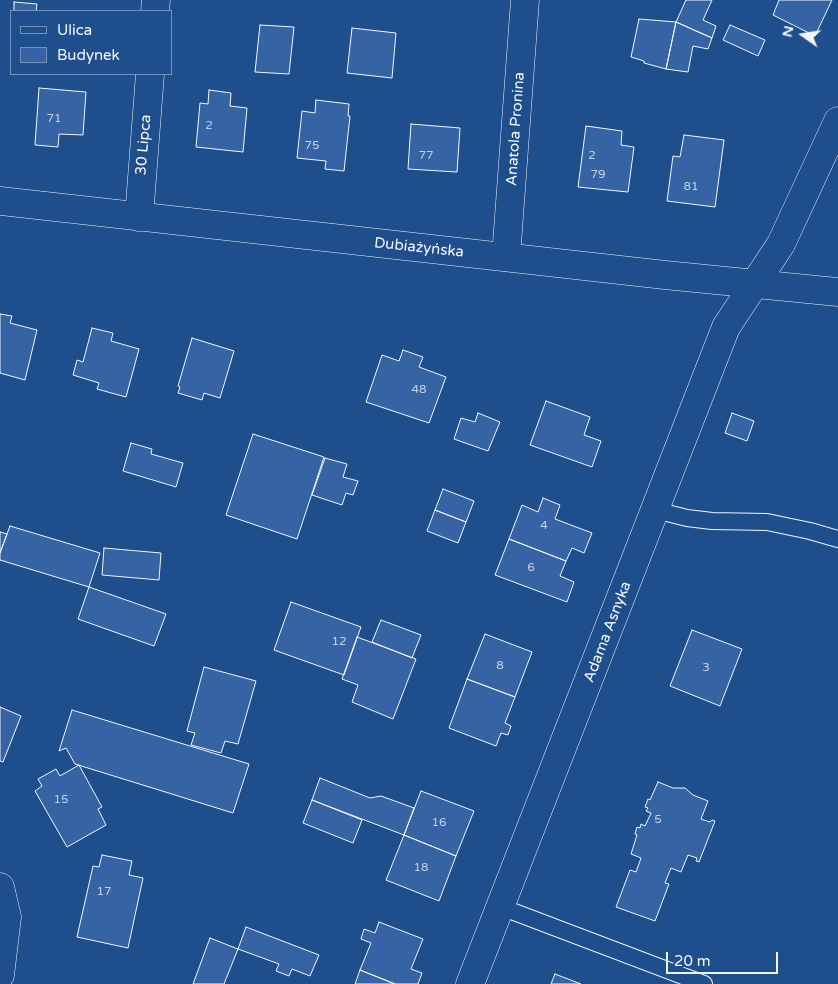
<!DOCTYPE html>
<html>
<head>
<meta charset="utf-8">
<style>
	body { margin:0 }
	#map { position:relative; width:838px; height:984px; overflow:hidden; background:#1f4e8c; font-family:"Varela Round",sans-serif }
	canvas { display:block }
	.legend { position:absolute; left:10px; top:10px; width:162px; height:65px; box-sizing:border-box; background:#1f4e8c; border:1px solid #7391ba; margin:0; padding:6px 9px; list-style:none; font-size:15px; color:#f2f6ff }
	.legend li { display:flex; align-items:center; gap:10px; height:25px }
	.legend b { width:25px; border:1px solid #7391ba }
	.north { position:absolute; left:778px; top:10px; width:50px; height:50px; -webkit-text-stroke:4px #1f4e8c; paint-order:stroke; rotate:283deg; font-size:14px; font-weight:700; line-height:20px; text-align:center; color:#f2f6ff }
	.north::after { content:''; display:block; margin:auto; width:18px; height:22px; background:#f2f6ff; clip-path:polygon(50% 0,100% 100%,50% 72%,0 100%) }
	.scale { position:absolute; left:666px; top:952px; width:112px; height:22px; box-sizing:border-box; border:2px solid #f2f6ff; border-top:0; padding-left:6px; font-size:15px; line-height:18px; white-space:nowrap; color:#f2f6ff; -webkit-text-stroke:4px #1f4e8c; paint-order:stroke }
</style>
</head>
<body>
<div id="map">
<canvas width="838" height="984"></canvas>
<ul class="legend">
<li><b style="height:6px;background:#1f4e8c"></b>Ulica</li>
<li><b style="height:14px;background:#3563a3"></b>Budynek</li>
</ul>
<div class="north">N</div>
<div class="scale">20 m</div>
</div>
<script>
const context = document.querySelector('canvas').getContext('2d');
context.lineJoin = 'round';
function fillPath(path, color) {
  context.fillStyle = color;
  context.fill(path, 'evenodd');
}
function shape(rows) {
  const path = new Path2D();
  for (const r of rows) {
    path.moveTo(r[0], r[1]);
    for (let i = 2; i < r.length; i += 2) path.lineTo(r[i], r[i + 1]);
  }
  return path;
}
function strokePath(path, color, width, dash) {
  context.strokeStyle = color;
  context.lineWidth = width;
  context.lineCap = dash ? 'butt' : 'round';
  context.setLineDash(dash || []);
  context.stroke(path);
}
function drawText(font, color, halo, rows, align = 'center') {
  context.font = font + ' "Varela Round",sans-serif';
  context.lineWidth = 4;
  context.setLineDash([]);
  context.textBaseline = 'middle';
  context.strokeStyle = halo;
  context.fillStyle = color;
  for (const [text, x, y, turn = 0] of rows) {
    context.save();
    context.translate(x, y);
    context.rotate((+turn || 0) * Math.PI / 180);
    context.textAlign = isNaN(turn) ? turn : align;
    if (halo) context.strokeText(text, 0, 0);
    context.fillText(text, 0, 0);
    context.restore();
  }
}
const building = shape([
	[686,0,712,0,703,20,716,26,712,38,676,22,686,0],
	[779,0,832,0,815,36,773,15,779,0],
	[14,2,37,4,36,11,14,11,14,2],
	[639,19,676,22,666,69,644,63,644,61,631,57,639,19],
	[676,22,712,38,708,49,693,46,688,72,666,69,676,22],
	[260,25,294,27,289,74,255,72,260,25],
	[730,25,765,40,758,56,723,40,730,25],
	[352,28,396,33,392,78,347,73,352,28],
	[39,88,86,92,83,135,59,134,58,147,35,145,39,88],
	[209,90,231,93,230,106,247,108,243,152,196,147,200,103,208,104,209,90],
	[316,100,349,104,348,116,350,116,344,171,325,169,326,161,297,158,302,111,315,113,316,100],
	[411,124,460,128,457,172,408,169,411,124],
	[586,126,622,131,621,145,634,147,628,192,578,187,586,126],
	[684,135,724,140,715,207,667,201,673,156,680,157,684,135],
	[0,314,12,316,10,323,37,330,25,380,0,373,0,314],
	[92,328,113,333,111,341,139,349,126,397,97,389,99,383,73,375,77,360,83,362,92,328],
	[192,338,234,351,220,398,204,393,202,400,178,393,180,387,178,386,192,338],
	[403,350,423,357,419,367,446,377,429,423,366,402,382,355,399,361,403,350],
	[546,401,590,417,584,435,601,441,592,467,530,445,546,401],
	[478,413,500,422,488,451,454,439,461,418,475,422,478,413],
	[732,413,754,421,747,441,725,433,732,413],
	[253,434,324,457,297,539,226,515,253,434],
	[131,443,152,449,151,454,183,463,176,487,123,471,131,443],
	[325,458,347,464,343,477,358,481,353,495,346,493,342,505,312,495,325,458],
	[443,489,474,501,466,522,435,510,443,489],
	[543,498,560,505,555,519,592,533,584,553,572,548,566,561,509,539,522,505,538,512,543,498],
	[435,510,466,522,458,543,427,531,435,510],
	[10,526,100,553,89,587,0,560,0,553,10,526],
	[0,532,7,534,0,553,0,532],
	[509,539,566,561,560,576,574,582,567,602,495,575,509,539],
	[104,548,161,553,159,580,102,575,104,548],
	[89,587,166,614,154,646,78,619,89,587],
	[291,602,361,627,344,675,274,650,291,602],
	[381,620,421,635,412,658,372,642,381,620],
	[692,630,742,649,720,706,670,686,692,630],
	[485,634,532,652,515,697,467,679,485,634],
	[357,637,416,659,393,719,352,702,358,685,342,679,357,637],
	[204,667,256,681,238,744,225,741,221,753,191,745,195,733,187,731,204,667],
	[467,679,515,697,505,723,511,726,508,735,501,733,496,746,449,728,467,679],
	[0,707,21,716,3,762,0,761,0,707],
	[72,710,249,764,233,813,75,764,66,748,59,751,72,710],
	[79,765,102,807,98,809,106,825,67,847,35,791,42,786,38,779,56,769,60,776,79,765],
	[320,778,370,798,381,796,414,808,404,835,312,800,320,778],
	[658,782,673,788,685,788,693,795,708,801,701,819,710,822,712,820,715,821,699,862,696,861,697,858,688,855,681,872,671,868,665,883,669,884,655,921,616,907,630,870,636,872,641,858,631,854,637,835,635,834,637,827,640,828,641,824,645,826,651,813,646,811,648,808,645,807,648,799,650,800,658,782],
	[421,791,474,811,456,856,404,835,421,791],
	[312,800,362,820,353,843,303,823,312,800],
	[404,835,456,856,439,901,386,880,404,835],
	[102,855,132,861,129,875,143,878,128,948,77,937,93,866,99,867,102,855],
	[379,922,423,939,411,969,422,973,418,984,395,984,360,970,371,943,361,939,364,929,375,933,379,922],
	[246,927,319,955,310,976,292,969,289,976,276,971,279,964,238,949,246,927],
	[210,938,238,949,224,984,193,984,210,938],
	[360,970,395,984,355,984,360,970],
	[555,974,581,984,551,984,555,974]
]);
fillPath(building, '#3563a3');
strokePath(building, '#f2f6ff', 1);
const service = shape([
	[655,510,687,518,712,521,767,522,810,531,838,539],
	[501,907,704,984]
]);
const minor = shape([
	[155,11,156,0],
	[139,217,150,74],
	[506,257,525,0],
	[0,887,7,917,0,975],
	[470,984,726,327,781,244,838,121]
]);
const tertiary = shape([
	[0,201,665,275,838,292]
]);
strokePath(service, '#f2f6ff', 18);
strokePath(minor, '#f2f6ff', 29);
strokePath(tertiary, '#f2f6ff', 29);
strokePath(service, '#1f4e8c', 16);
strokePath(minor, '#1f4e8c', 28);
strokePath(tertiary, '#1f4e8c', 28);
drawText('12px', '#c3d1e8', null, [
	["71",54,119],
	["2",209,126],
	["75",312,146],
	["77",426,156],
	["2",592,156],
	["79",598,175],
	["81",691,187],
	["48",419,390],
	["4",544,526],
	["6",531,568],
	["12",339,642],
	["8",500,666],
	["3",706,668],
	["15",61,800],
	["5",658,820],
	["16",439,823],
	["18",421,868],
	["17",104,892]
]);
drawText('15px', '#f2f6ff', '#1f4e8c', [
	["Anatola Pronina",516,129,-86],
	["30 Lipca",144,145,-85],
	["Dubiażyńska",419,248,6],
	["Adama Asnyka",608,632,-69]
]);
</script>
</body>
</html>
